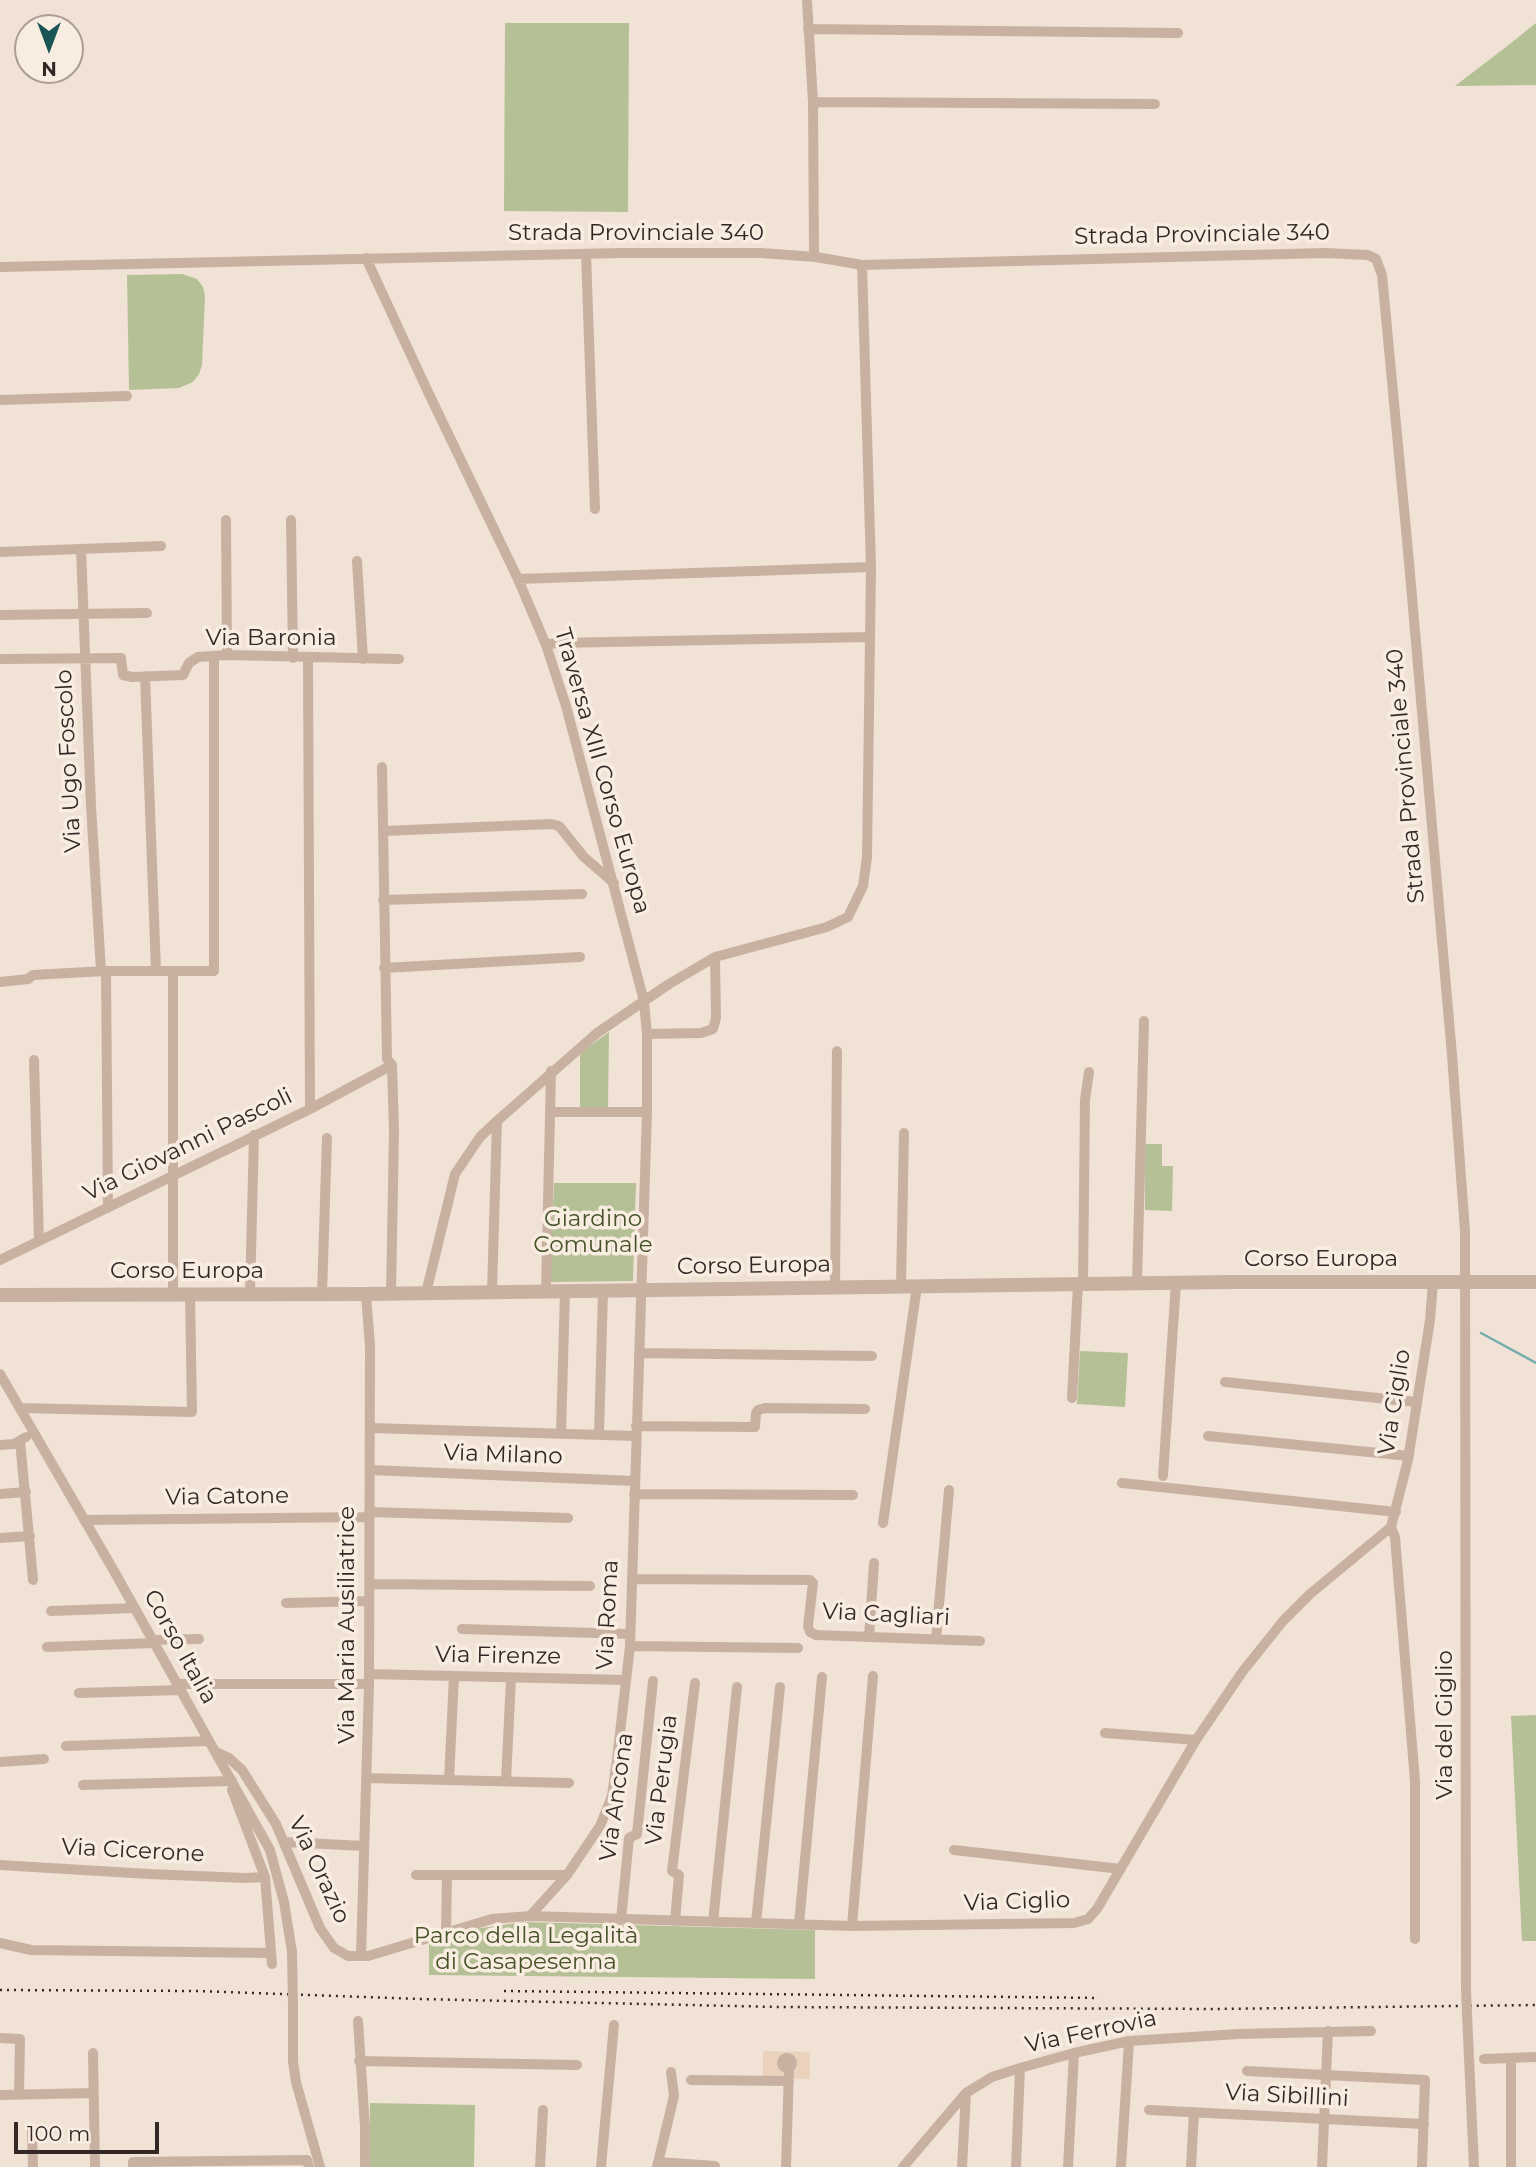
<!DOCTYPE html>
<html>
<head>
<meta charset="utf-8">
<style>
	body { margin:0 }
	#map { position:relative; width:1536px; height:2167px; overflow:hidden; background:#f1e2d6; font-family:Montserrat,sans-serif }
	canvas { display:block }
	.north { position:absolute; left:14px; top:14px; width:70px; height:70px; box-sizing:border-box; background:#f9ede2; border:2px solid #aa9e96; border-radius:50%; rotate:180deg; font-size:19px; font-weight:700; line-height:28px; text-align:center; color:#332825 }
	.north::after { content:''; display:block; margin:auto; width:24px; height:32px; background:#1a5555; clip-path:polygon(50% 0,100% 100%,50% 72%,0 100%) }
	.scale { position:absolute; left:14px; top:2122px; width:145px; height:32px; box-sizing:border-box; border:4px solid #332825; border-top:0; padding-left:9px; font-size:21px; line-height:24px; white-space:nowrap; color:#332825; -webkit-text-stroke:5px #f9ede2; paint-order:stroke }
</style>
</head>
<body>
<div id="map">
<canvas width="1536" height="2167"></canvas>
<div class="north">N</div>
<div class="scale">100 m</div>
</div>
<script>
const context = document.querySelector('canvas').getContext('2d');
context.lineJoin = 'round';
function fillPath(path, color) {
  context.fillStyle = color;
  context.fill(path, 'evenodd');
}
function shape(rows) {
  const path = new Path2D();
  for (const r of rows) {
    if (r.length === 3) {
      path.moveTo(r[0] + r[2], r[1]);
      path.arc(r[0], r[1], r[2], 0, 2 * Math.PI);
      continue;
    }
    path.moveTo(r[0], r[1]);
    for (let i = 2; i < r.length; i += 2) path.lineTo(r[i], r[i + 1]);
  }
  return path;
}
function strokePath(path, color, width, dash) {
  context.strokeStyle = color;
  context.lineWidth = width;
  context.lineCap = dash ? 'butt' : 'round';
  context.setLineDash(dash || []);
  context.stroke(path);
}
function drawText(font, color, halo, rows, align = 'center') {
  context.font = font + ' Montserrat,sans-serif';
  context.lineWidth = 7;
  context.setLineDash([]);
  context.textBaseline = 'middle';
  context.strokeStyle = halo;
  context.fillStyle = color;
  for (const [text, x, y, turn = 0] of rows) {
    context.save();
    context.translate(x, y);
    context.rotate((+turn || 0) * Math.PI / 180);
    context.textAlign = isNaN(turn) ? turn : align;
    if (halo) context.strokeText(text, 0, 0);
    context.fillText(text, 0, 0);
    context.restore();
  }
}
fillPath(shape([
	[505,23,629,23,628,212,504,211],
	[1536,23,1536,85,1455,86,1506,47],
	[182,274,197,279,203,287,205,296,202,365,199,374,193,382,179,388,129,390,127,275],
	[609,1032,608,1108,580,1108,580,1053],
	[1145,1144,1162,1144,1162,1166,1173,1166,1172,1211,1145,1210],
	[554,1183,636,1183,633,1281,550,1282],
	[1080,1351,1128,1353,1125,1407,1077,1404],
	[1536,1715,1536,1941,1522,1941,1511,1716],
	[524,1922,815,1930,815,1979,429,1975,429,1944,474,1929],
	[370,2103,475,2105,474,2167,370,2167]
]), '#b5c096');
fillPath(shape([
	[763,2051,810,2052,810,2079,763,2078]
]), '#ead2bc');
strokePath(shape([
	[1481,1333,1536,1363]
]), '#75aeac', 2.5);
strokePath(shape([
	[807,0,813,102,814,252,816,257],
	[808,29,1178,33],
	[813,102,1155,104],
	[586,254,595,509],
	[366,258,428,392,518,579,546,645,566,706,644,1001,647,1034,647,1112,630,1646,617,1759,612,1796,600,1826,567,1875,530,1916],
	[0,267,621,253,761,253,816,257,862,265,1325,253,1368,255,1376,259,1382,275,1408,551,1452,1055,1465,1231,1466,1990],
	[0,400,127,396],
	[226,520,227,655],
	[291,520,293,658],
	[81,549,91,806,101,971],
	[0,552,161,546],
	[357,561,363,659],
	[518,579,871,567],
	[0,615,147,613],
	[546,645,556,643,870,637],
	[308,658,310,1109],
	[0,659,121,658,123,675,132,677,183,675,189,663,198,657,227,655,399,659],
	[145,676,156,971],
	[382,767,387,1059,392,1065,394,1131,391,1294],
	[384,831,551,824,559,826,584,857,614,883],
	[383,900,582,894],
	[384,968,580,957],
	[106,971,108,1208],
	[173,971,173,1293],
	[0,982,28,979,33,975,106,971,214,971,214,656],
	[647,1034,701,1033,713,1029,716,1018,715,957],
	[34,1060,39,1241],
	[550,1112,647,1112],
	[0,1260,310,1109,392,1065],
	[1137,1283,1144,1021],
	[1083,1284,1085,1100,1089,1072],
	[901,1286,904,1133],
	[835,1287,837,1051],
	[546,1291,551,1071],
	[492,1292,497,1121],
	[426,1293,455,1174,480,1137,497,1121,597,1033,669,984,715,957,827,927,848,917,863,886,867,857,871,567,862,265],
	[250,1294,254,1135],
	[322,1294,327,1138],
	[639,1353,872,1356],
	[0,1374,114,1571,270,1850,284,1902,292,1952],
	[1225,1382,1416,1402],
	[1072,1398,1078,1284],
	[20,1408,192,1412,190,1293],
	[636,1426,755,1427,756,1413,758,1410,765,1408,865,1409],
	[370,1428,636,1436],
	[561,1433,565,1291],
	[599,1434,603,1290],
	[1208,1436,1409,1456],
	[20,1441,33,1580],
	[0,1445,14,1444,26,1437],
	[370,1470,634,1481],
	[1163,1476,1176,1283],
	[1122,1483,1396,1512],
	[0,1494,26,1492],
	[634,1494,853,1495],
	[369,1512,568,1518],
	[84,1520,369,1517],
	[883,1523,917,1286],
	[1391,1527,1395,1537,1415,1781,1415,1939],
	[0,1538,30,1536],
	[632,1579,810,1580,813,1583,808,1626,810,1632,816,1635,980,1641],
	[369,1584,590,1586],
	[286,1603,369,1601],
	[51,1611,135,1608],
	[462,1629,630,1634],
	[869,1637,874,1563],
	[936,1639,949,1490],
	[152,1640,199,1639],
	[630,1646,798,1648],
	[47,1647,154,1643],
	[369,1674,625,1680],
	[177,1684,369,1684],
	[79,1693,180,1690],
	[1105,1733,1196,1740],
	[66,1746,209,1741],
	[216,1752,229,1758,242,1770,276,1824,320,1928,334,1948,348,1956,368,1956,492,1919,530,1916,852,1926,1074,1923,1088,1919,1097,1909,1196,1740,1243,1671,1283,1621,1310,1594,1391,1527,1408,1460,1430,1320,1433,1282],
	[0,1762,44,1759],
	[366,1778,569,1783],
	[449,1780,454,1676],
	[506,1781,511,1678],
	[83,1785,232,1781],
	[232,1790,265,1877,272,1964],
	[285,1842,364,1846],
	[954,1850,1121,1869],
	[0,1865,149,1874,245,1878,265,1877],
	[416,1875,567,1875],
	[621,1920,629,1838,637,1834,653,1681],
	[675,1921,679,1875,672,1871,695,1683],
	[713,1922,737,1687],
	[756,1923,780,1687],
	[799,1924,822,1677],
	[852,1926,873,1676],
	[446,1933,447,1875],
	[0,1943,31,1950,271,1953],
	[361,1956,369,1684,370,1347,366,1294],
	[293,2003,293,2061,296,2082,320,2167],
	[1467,2014,1474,2167],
	[358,2021,365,2127,365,2167],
	[0,2038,20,2039,19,2094],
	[93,2053,95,2167],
	[1511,2058,1511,2167],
	[787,2063,5],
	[1484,2059,1536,2057],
	[359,2061,577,2065],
	[1247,2071,1425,2080,1422,2167],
	[691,2080,789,2081],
	[0,2095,94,2093],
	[1149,2110,1424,2124],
	[32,2130,33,2167],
	[658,2162,715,2166],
	[133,2167,133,2162,307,2160,309,2167],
	[540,2167,543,2110],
	[601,2167,614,2025],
	[657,2167,674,2096,671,2072],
	[786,2167,789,2068],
	[903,2167,966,2093,992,2077,1020,2068,1074,2053,1129,2041,1238,2034,1371,2031],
	[962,2167,966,2093],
	[1016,2167,1020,2068],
	[1068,2167,1074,2053],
	[1121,2167,1129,2041],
	[1191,2167,1194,2112],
	[1322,2167,1328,2031]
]), '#c9b1a2', 10);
strokePath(shape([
	[0,1295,366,1294,1231,1282,1536,1282]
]), '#c9b1a2', 14);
strokePath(shape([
	[0,1990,195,1991,420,1999,779,2007,1212,2009,1536,2005],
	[504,1991,1099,1998]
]), '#332825', 2.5, [2, 5]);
strokePath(shape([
	[292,1952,293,2003],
	[1466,1990,1467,2014]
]), '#c9b1a2', 10);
drawText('23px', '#332825', '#f9ede2', [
	["Strada Provinciale 340",636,233],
	["Strada Provinciale 340",1202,235,-1],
	["Via Baronia",271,638],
	["Via Ugo Foscolo",69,761,-93],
	["Traversa XIII Corso Europa",602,771,74],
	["Strada Provinciale 340",1406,776,-95],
	["Via Giovanni Pascoli",188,1145,-26],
	["Corso Europa",1321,1259],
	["Corso Europa",754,1266,-1],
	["Corso Europa",187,1271],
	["Via Ciglio",1395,1402,-81],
	["Via Milano",503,1455,2],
	["Via Catone",227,1497,-1],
	["Via Roma",608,1615,-87],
	["Via Cagliari",886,1615,3],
	["Via Maria Ausiliatrice",347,1625,-90],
	["Corso Italia",180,1647,61],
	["Via Firenze",498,1656,1],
	["Via del Giglio",1445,1725,-90],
	["Via Perugia",662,1780,-83],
	["Via Ancona",617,1797,-82],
	["Via Cicerone",133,1851,3],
	["Via Orazio",319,1870,65],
	["Via Ciglio",1017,1902,-2],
	["Via Ferrovia",1091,2032,-12],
	["Via Sibillini",1287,2096,3]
]);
drawText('23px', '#465228', '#f9ede2', [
	["Giardino",593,1219],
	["Comunale",593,1245],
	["Parco della Legalità",526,1936],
	["di Casapesenna",526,1962]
]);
</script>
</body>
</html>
